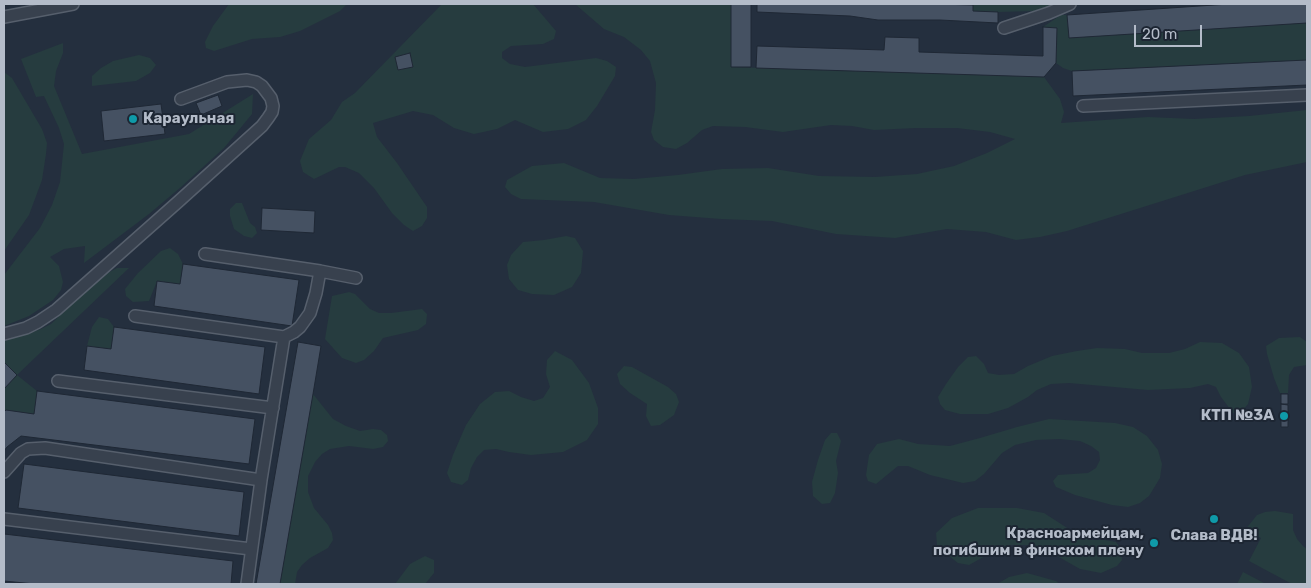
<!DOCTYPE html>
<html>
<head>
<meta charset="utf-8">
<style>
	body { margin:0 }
	#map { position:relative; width:1311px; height:588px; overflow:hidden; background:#242f3e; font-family:Rubik,sans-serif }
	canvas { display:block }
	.frame { position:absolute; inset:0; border:5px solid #b4bcc9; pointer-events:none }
	.scale { position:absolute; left:1134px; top:25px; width:68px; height:22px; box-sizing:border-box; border:2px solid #b4bcc9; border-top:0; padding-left:6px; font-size:15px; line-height:18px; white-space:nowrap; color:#b4bcc9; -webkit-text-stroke:4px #1d2633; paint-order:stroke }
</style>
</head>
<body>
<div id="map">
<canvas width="1311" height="588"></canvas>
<div class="frame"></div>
<div class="scale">20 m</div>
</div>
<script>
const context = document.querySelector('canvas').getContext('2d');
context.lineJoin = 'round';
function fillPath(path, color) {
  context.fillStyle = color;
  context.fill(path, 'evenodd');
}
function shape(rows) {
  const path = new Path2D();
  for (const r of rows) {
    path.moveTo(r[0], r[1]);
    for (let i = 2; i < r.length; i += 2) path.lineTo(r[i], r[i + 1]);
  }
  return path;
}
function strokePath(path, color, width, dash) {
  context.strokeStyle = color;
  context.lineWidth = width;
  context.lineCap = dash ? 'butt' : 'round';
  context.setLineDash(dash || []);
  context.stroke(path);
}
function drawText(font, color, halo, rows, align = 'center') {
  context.font = font + ' Rubik,sans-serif';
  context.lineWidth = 4;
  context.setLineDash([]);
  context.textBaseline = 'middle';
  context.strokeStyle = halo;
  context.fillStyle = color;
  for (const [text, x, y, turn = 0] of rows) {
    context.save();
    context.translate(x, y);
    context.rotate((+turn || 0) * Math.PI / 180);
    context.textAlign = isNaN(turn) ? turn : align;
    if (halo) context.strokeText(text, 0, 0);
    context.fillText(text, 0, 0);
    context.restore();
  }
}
fillPath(shape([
	[229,4,347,4,340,11,300,31,280,37,252,39,214,51,206,48,205,42,213,26],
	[442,4,533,4,556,31,554,39,543,44,511,46,502,52,502,58,510,64,525,67,596,58,607,61,616,67,615,76,597,106,586,120,568,129,543,132,515,120,497,129,474,134,454,128,433,115,413,111,373,123,377,137,397,163,427,207,427,218,422,226,413,231,404,225,392,213,374,188,359,173,345,167,339,167,314,179,303,172,300,161,309,139,331,120,342,102,355,93],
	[575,4,731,4,731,67,1044,77,1060,99,1064,112,1061,123,1148,117,1194,119,1249,116,1307,110,1307,162,1245,175,1067,231,1040,237,1016,240,986,232,947,229,895,238,836,234,772,221,721,219,669,215,594,202,521,199,511,194,505,187,507,180,532,166,564,163,600,178,634,179,678,175,722,169,768,168,819,176,875,177,917,174,954,166,987,153,1015,139,990,132,957,128,916,128,874,130,852,126,831,125,783,132,745,127,713,126,702,130,687,143,676,149,663,147,654,140,651,132,655,110,656,83,650,61,641,50,624,37,604,29],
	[938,4,1052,4,1048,7,1034,11,998,12,973,11,973,5],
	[1061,15,1067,15,1069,38,1307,23,1307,60,1072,71,1063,68,1056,63,1057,28,1043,27],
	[63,43,63,53,56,71,54,86,82,154,189,134,253,94,252,114,224,148,181,187,149,214,84,263,85,246,64,249,50,257,59,266,63,282,61,290,53,300,29,316,4,326,4,275,40,228,52,205,60,182,64,144,59,128,44,96,36,97,21,59],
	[139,55,150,58,156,65,150,73,136,81,92,86,92,76,101,68,113,61],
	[4,72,12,78,42,129,47,143,46,154,42,180,29,215,4,251],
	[236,203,242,203,250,223,255,227,257,233,252,238,244,236,234,229,230,216,230,209],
	[566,236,575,238,583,251,581,273,572,287,554,295,532,294,518,290,509,279,507,265,511,255,523,242,544,240],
	[170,248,178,254,183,264,180,284,157,281,149,301,133,302,126,296,125,289,138,273,161,251],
	[117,268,129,268,17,375,37,391,34,414,6,410,4,412,4,389,17,375,4,362,4,339,27,334,41,329,51,324,76,300,106,274],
	[349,292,355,294,370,309,379,313,391,313,422,309,427,314,426,324,418,330,383,338,374,351,364,360,356,363,342,358,325,339,332,296],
	[99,317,108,319,114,327,111,349,87,346,92,327],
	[1300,337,1307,342,1307,365,1294,367,1289,375,1288,393,1280,393,1274,378,1267,354,1266,346,1279,338],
	[1200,342,1222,343,1239,353,1249,367,1252,387,1248,404,1242,411,1233,413,1221,397,1216,387,1208,384,1190,388,1148,390,1069,383,1051,384,1037,390,1028,397,1008,408,988,414,960,414,945,410,940,404,938,397,946,384,958,367,968,357,976,356,984,364,988,373,999,375,1014,374,1028,366,1052,356,1077,351,1097,348,1125,349,1142,353,1169,353,1185,349],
	[555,351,572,360,589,383,598,408,598,424,587,440,563,452,531,455,509,452,496,449,484,450,477,457,471,468,468,480,462,485,451,482,447,473,453,455,466,425,480,404,495,392,509,391,521,397,534,401,543,398,550,387,546,374,547,360],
	[624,366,632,367,668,387,676,394,679,402,674,415,660,425,651,426,646,416,647,404,630,393,620,384,617,374],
	[313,394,333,419,346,426,360,431,373,429,381,430,387,435,388,441,383,447,373,449,349,446,330,449,322,454,315,462,308,476,308,492,314,508,328,525,332,533,333,540,328,548,310,558,302,565,297,572,295,584,280,584],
	[1049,419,1115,423,1133,427,1147,436,1158,450,1162,464,1160,478,1149,496,1140,503,1128,507,1112,505,1075,495,1056,487,1053,481,1058,475,1088,473,1096,468,1100,460,1099,452,1091,446,1080,441,1060,439,1036,440,1015,445,1002,453,984,474,975,481,963,483,930,475,908,466,898,466,876,484,868,481,866,475,869,455,877,444,899,439,918,444,950,446,980,438,1017,427],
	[831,433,837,433,841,441,836,461,838,473,835,493,830,503,822,504,813,496,812,482,818,460,825,440],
	[978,508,1017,508,1044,513,1072,531,1091,540,1105,540,1116,542,1121,549,1122,560,1117,566,1101,573,1080,569,1050,552,1028,545,1009,545,996,550,969,565,958,563,944,552,937,545,936,533,952,518],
	[1275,511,1293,514,1293,530,1297,539,1303,546,1307,549,1307,584,1292,584,1249,561,1261,538,1245,530,1257,515,1265,512],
	[425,556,434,560,434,573,425,584,395,584,410,564],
	[1243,572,1266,584,1237,584],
	[1027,573,1056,581,1060,584,997,584,1009,577]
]), '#263c3f');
const building = shape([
	[731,4,751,4,751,67,731,67,731,4],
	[757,4,938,4,973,5,973,11,998,12,998,23,940,20,878,20,850,16,757,12,757,4],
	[1229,4,1307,4,1307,23,1069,38,1067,15,1229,4],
	[1043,27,1057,28,1056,63,1044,77,756,68,757,46,884,50,885,37,919,38,919,52,1043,56,1043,27],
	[410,53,413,67,398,70,395,57,410,53],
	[1307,60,1307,85,1073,96,1072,71,1307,60],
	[218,95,222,106,201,115,196,103,218,95],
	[161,104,165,134,104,141,101,111,161,104],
	[262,208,315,211,314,233,261,230,262,208],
	[183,264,299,280,292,326,154,306,157,281,180,284,183,264],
	[114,327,265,347,259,394,84,370,87,346,111,349,114,327],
	[298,342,321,346,313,394,280,584,256,584,298,342],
	[4,362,17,375,4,389,4,362],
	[37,391,255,419,249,464,21,436,7,447,4,451,4,412,6,410,34,414,37,391],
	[1281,394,1288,394,1288,404,1281,404,1281,394],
	[1281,404,1288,405,1288,427,1281,427,1281,404],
	[24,464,244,492,239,536,18,508,24,464],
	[4,534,233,561,231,584,35,584,4,581,4,534]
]);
fillPath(building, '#455162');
strokePath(building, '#1f2835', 1);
const lane = shape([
	[4,17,73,4],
	[1004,28,1049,13,1070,4],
	[1083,106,1307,95],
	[205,254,320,271,316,293,310,313,300,327,294,332,284,337],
	[320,271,356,278],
	[135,316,284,337,261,480,247,584],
	[4,334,26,328,38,322,56,310,179,201,262,126,268,118,272,112,273,106,271,98,262,86,256,82,247,80,227,82,181,99],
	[58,381,273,408],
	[4,472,21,453,28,449,45,448,261,480],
	[4,519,251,549]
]);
strokePath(lane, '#565f6c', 14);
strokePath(lane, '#38414e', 11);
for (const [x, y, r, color] of [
	[133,119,5,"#0f9aa8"],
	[1284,416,5,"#0f9aa8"],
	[1214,519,5,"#0f9aa8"],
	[1154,543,5,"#0f9aa8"]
]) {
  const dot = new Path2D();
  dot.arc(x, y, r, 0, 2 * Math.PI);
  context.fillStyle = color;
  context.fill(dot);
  strokePath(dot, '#1d2633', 2);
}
drawText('bold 15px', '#b4bcc9', '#1d2633', [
	["Караульная",143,119,"left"],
	["КТП №3А",1274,416],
	["Красноармейцам,",1144,534],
	["погибшим в финском плену",1144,551],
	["Слава ВДВ!",1214,536,"center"]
], 'right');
</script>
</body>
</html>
